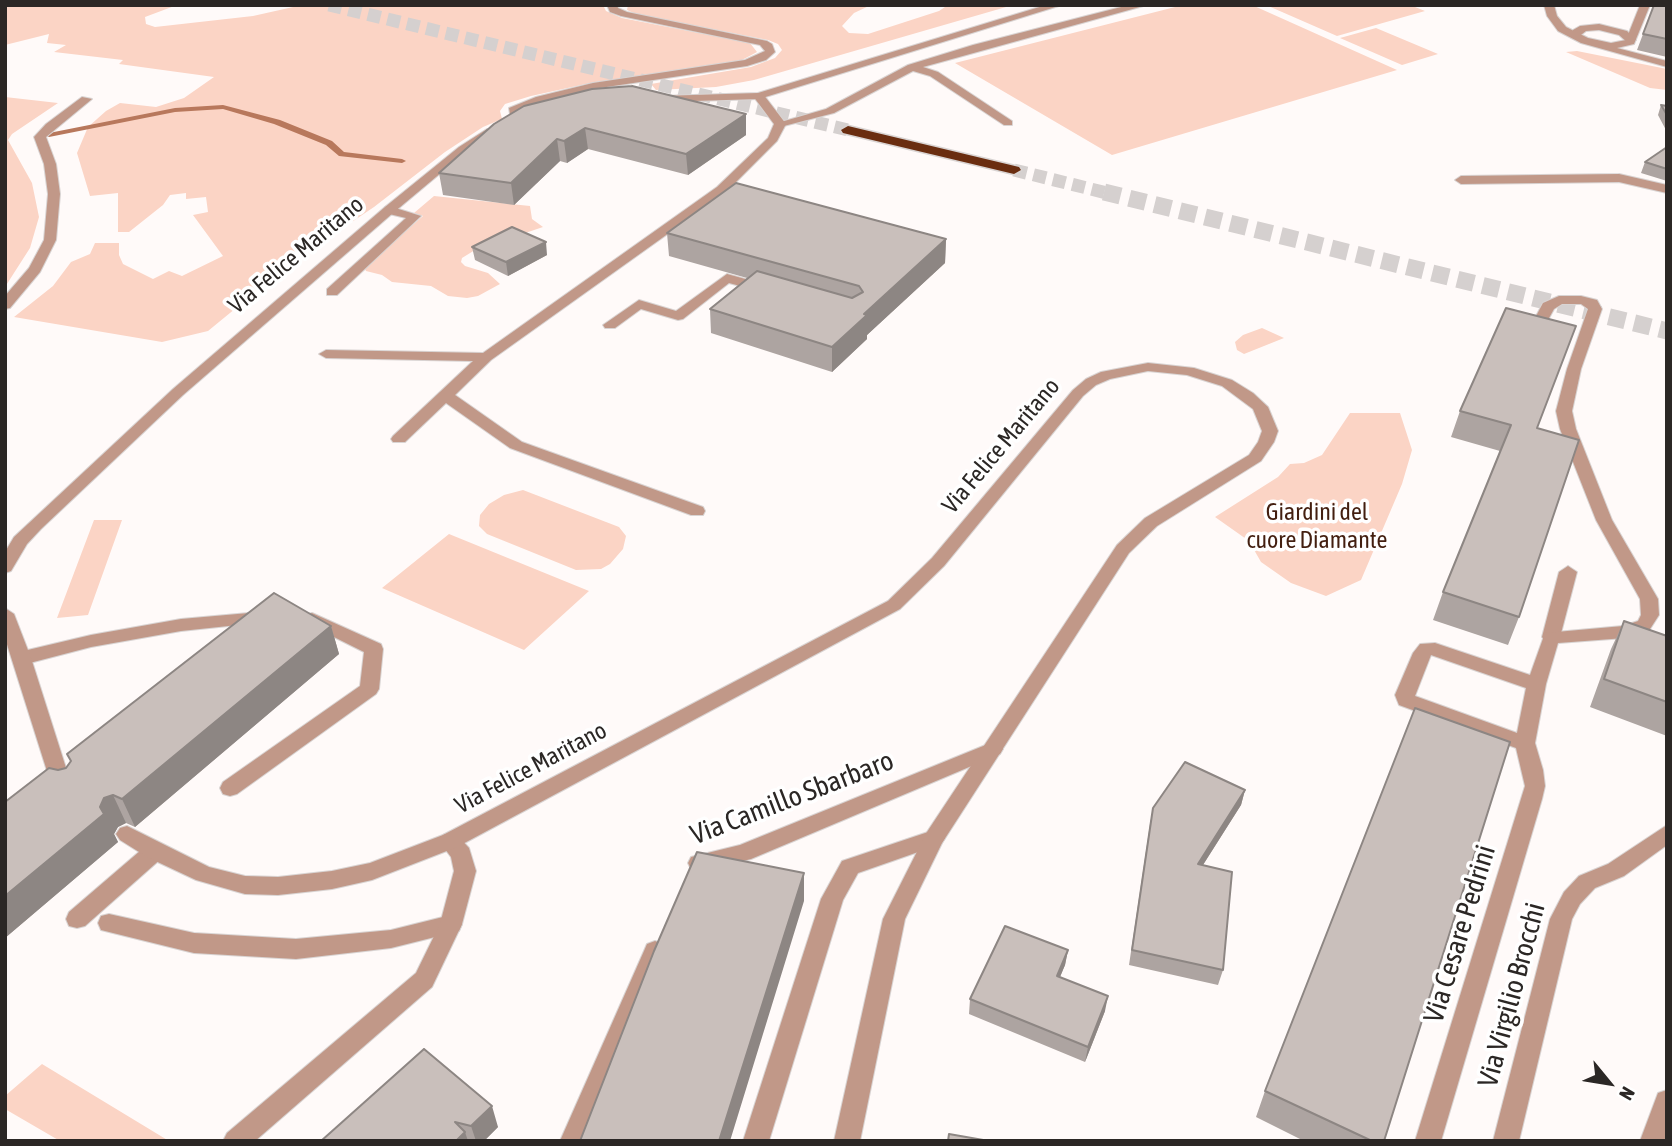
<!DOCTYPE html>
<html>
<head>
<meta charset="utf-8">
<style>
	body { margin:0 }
	#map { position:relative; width:1672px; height:1146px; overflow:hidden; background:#fffaf9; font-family:"Asap Condensed",sans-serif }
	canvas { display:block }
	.frame { position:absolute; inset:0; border:7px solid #2b2725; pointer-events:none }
	.north { position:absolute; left:1574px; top:1048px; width:70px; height:70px; -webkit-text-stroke:5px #fff; paint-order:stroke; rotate:120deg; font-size:19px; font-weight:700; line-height:28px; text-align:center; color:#2b2725 }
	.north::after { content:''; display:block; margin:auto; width:24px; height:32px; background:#2b2725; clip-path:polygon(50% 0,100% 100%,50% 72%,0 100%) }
</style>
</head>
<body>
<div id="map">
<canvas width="1672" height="1146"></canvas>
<div class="frame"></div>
<div class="north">N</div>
</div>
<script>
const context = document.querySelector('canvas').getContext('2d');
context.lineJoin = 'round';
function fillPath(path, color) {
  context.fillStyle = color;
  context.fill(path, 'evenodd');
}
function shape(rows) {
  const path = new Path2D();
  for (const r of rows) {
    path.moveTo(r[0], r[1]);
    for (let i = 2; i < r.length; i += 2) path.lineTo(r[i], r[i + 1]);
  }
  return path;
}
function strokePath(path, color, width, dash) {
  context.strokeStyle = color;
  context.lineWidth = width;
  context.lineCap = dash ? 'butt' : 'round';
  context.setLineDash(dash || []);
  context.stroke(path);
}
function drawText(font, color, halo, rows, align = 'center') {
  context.font = font + ' "Asap Condensed",sans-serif';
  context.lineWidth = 7;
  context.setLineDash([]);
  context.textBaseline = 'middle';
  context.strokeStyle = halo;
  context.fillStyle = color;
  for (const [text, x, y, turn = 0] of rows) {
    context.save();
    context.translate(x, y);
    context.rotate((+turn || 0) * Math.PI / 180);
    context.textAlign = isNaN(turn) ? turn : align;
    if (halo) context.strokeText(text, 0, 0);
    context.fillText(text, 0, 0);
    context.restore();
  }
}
fillPath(shape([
	[5,5,177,5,145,17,146,24,155,27,253,16,302,5,603,5,606,11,622,18,750,43,757,52,742,60,712,67,595,82,531,96,505,104,500,111,502,119,483,127,445,152,374,207,291,263,208,331,162,342,14,317,53,286,71,262,90,254,95,243,119,243,119,255,123,264,153,279,169,271,182,276,223,256,193,215,208,212,206,197,186,199,186,193,170,195,163,205,129,232,118,232,118,193,90,196,77,153,88,127,106,111,120,103,156,107,184,98,214,77,119,64,123,60,54,52,66,45,47,43,49,34,5,45],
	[628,5,871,5,854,13,842,26,849,33,868,34,939,11,948,5,1013,5,754,80,716,87,656,90,651,84,751,67,775,58,782,50,778,44,768,40,636,14,627,10],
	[1183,5,1252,5,1397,70,1112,155,955,63],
	[1266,5,1410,5,1425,11,1337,36],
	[1376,28,1438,54,1402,65,1340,38],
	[1577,51,1667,69,1667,90,1650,88,1566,52],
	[5,97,58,103,12,134,8,140,32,183,39,217,30,248,5,287],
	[434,196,530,206,532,219,543,227,475,250,462,258,461,262,465,266,488,273,500,284,478,296,467,298,448,296,431,286,392,282,382,275,366,271,364,267,423,216,414,213],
	[1262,328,1284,338,1244,354,1237,350,1235,342,1243,335],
	[1350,413,1400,413,1412,450,1402,484,1361,580,1326,596,1291,583,1261,562,1249,541,1215,517,1278,477,1290,464,1304,463,1322,455],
	[523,490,619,527,626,536,623,549,610,564,601,569,576,570,487,534,479,526,480,515,489,504,504,495],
	[94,520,122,520,88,615,57,618],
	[449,534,589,591,524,650,382,588],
	[42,1064,169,1141,60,1141,5,1109,5,1096]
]), '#fbd4c5');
fillPath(shape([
	[223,105,280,120,332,141,344,152,402,159,406,161,402,163,339,156,326,145,274,124,223,109,175,112,49,137,45,135,49,133,175,108,223,105]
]), '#b8785c');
strokePath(shape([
	[329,5,848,130],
	[1014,170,1111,194]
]), '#d5d0cf', 13, [13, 7]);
strokePath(shape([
	[1104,192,1667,331]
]), '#d5d0cf', 17, [17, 9]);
const service = shape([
	[1129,5,1147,5,923,67,938,72,1012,121,1012,125,1004,125,930,76,913,71,834,113,780,127,774,124,826,109,908,65,973,45,1129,5],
	[1599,24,1627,31,1636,40,1627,42,1619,35,1599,30,1586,31,1577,38,1572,35,1573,30,1580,26,1599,24],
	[1619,174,1667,185,1667,193,1619,182,1461,184,1455,180,1461,176,1619,174],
	[1568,566,1577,572,1560,637,1557,641,1551,643,1545,641,1542,637,1559,572,1568,566],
	[155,843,163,845,166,851,163,857,85,926,77,928,69,926,66,919,69,912,147,845,155,843],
	[109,914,194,933,296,939,391,930,451,915,459,917,462,924,459,931,391,948,296,959,194,953,109,932,101,930,98,923,101,916,109,914]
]);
const pedestrian = shape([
	[389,206,421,216,337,295,327,295,327,289,406,218,385,213,385,207,389,206],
	[727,274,771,286,773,289,766,293,729,283,683,319,678,320,641,309,615,328,605,328,603,325,639,300,676,311,727,274]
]);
const minor = shape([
	[607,5,617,5,618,8,627,12,767,41,772,44,775,52,766,60,747,66,593,89,544,101,519,112,519,120,511,120,509,108,536,97,593,83,745,60,765,51,760,45,621,16,610,12,607,5],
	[1544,5,1554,5,1557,16,1566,27,1588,38,1611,43,1626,40,1640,5,1650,5,1634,44,1617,48,1667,61,1667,67,1581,43,1558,31,1547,16,1544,5],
	[759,93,763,94,786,124,777,141,725,193,491,360,455,395,522,442,703,507,705,511,703,515,691,515,510,448,446,403,405,442,393,442,391,439,393,436,473,361,326,358,319,354,326,350,483,353,717,187,768,138,774,124,753,96,759,93],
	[82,97,92,99,46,137,56,164,60,194,56,240,40,272,10,308,5,309,5,296,29,268,44,240,48,194,44,164,34,137,46,124,82,97],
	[1581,296,1597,300,1602,309,1581,369,1572,411,1576,429,1612,520,1658,599,1659,615,1650,629,1625,638,1558,643,1546,684,1535,743,1543,770,1545,786,1542,799,1441,1141,1415,1141,1525,786,1516,748,1399,705,1395,695,1413,653,1420,644,1435,643,1530,675,1545,633,1623,626,1638,621,1641,615,1640,599,1596,520,1560,429,1556,411,1567,369,1588,309,1581,304,1562,304,1554,309,1538,338,1528,338,1526,335,1543,303,1559,296,1581,296],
	[1431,655,1526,688,1517,733,1415,696,1431,655],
	[260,612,266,614,269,618,266,622,181,631,91,647,22,665,15,663,13,658,15,653,91,635,181,619,260,612],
	[312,613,381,644,383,649,379,689,376,694,237,794,230,796,223,794,220,788,223,782,360,686,364,652,306,623,303,619,306,615,312,613],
	[993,742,1000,744,1003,749,1000,754,751,859,699,872,691,869,688,863,691,857,740,845,993,742],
	[1667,825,1667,845,1624,876,1595,888,1580,904,1572,919,1519,1141,1493,1141,1550,919,1564,892,1579,876,1608,864,1667,825],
	[934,830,941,832,945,838,941,844,858,873,843,900,769,1141,743,1141,821,899,842,861,934,830],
	[450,833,457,835,469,848,476,871,462,924,432,987,255,1141,223,1141,227,1133,416,973,440,924,454,871,451,857,439,841,443,835,450,833],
	[655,941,663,944,666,951,586,1141,560,1141,644,951,647,944,655,941],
	[1667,1090,1666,1141,1640,1141,1658,1093,1667,1090]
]);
const tertiary = shape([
	[1046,5,1062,5,759,99,661,102,655,99,661,96,758,93,1046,5],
	[487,129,497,131,467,151,393,213,183,395,41,529,27,544,11,571,5,573,5,552,14,537,173,389,385,207,459,147,487,129],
	[1148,363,1194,368,1232,380,1253,393,1268,407,1278,431,1274,442,1261,461,1157,526,1129,553,942,843,905,919,860,1141,834,1141,883,919,927,832,1117,545,1145,518,1249,455,1258,442,1262,431,1253,409,1222,386,1187,375,1148,371,1110,379,1096,385,1083,396,944,566,900,609,457,847,372,880,332,889,278,895,245,894,196,880,147,857,120,840,116,834,120,828,127,826,209,867,245,876,278,877,332,871,370,863,443,835,888,601,932,558,1073,390,1086,379,1101,372,1148,363],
	[5,608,14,614,31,658,66,768,81,786,78,792,71,794,64,792,47,771,5,638,5,608]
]);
const motorway = shape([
	[848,126,1019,167,1021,170,1014,174,843,133,841,130,848,126]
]);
strokePath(service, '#d9d4d3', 2);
strokePath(pedestrian, '#d9d4d3', 2);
strokePath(minor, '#d9d4d3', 2);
strokePath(tertiary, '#d9d4d3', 2);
strokePath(motorway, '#d9d4d3', 3);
fillPath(service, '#c19888');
fillPath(pedestrian, '#c19888');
fillPath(minor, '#c19888');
fillPath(tertiary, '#c19888');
fillPath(motorway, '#6a2d10');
fillPath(shape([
	[1654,5,1667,5,1667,57,1637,50],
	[1661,105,1667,106,1667,132,1658,115],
	[494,124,746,135,688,175,588,149,567,163,560,161,514,205,443,195,439,173],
	[1667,147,1667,181,1641,173,1645,162],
	[667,233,946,239,945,263,867,335,867,339,832,372,711,333,710,309,747,278,669,256],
	[472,247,547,255,508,276,475,260],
	[1460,411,1537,428,1519,617,1508,645,1433,620,1443,592,1500,451,1451,437],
	[1624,621,1667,636,1667,736,1590,707,1611,649],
	[331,626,339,654,135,827,126,823,118,827,114,834,118,842,5,938,5,802,58,770,66,768,71,761],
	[1245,790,1241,805,1203,865,1223,970,1218,985,1129,965,1150,824,1153,808],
	[1068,950,1065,965,1060,977,1105,1011,1085,1062,969,1014,970,999],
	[424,1049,498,1127,484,1141,321,1141],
	[1265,1091,1384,1141,1304,1141,1256,1117]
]), '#ada4a1');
fillPath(shape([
	[746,114,746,135,688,175,686,154],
	[585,128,588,149,567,163,564,141],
	[557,139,560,161,514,205,511,183],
	[946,239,945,263,867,335,867,339,832,372,832,347,864,314],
	[546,242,547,255,508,276,506,262],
	[331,626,339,654,135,827,122,799],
	[1245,790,1241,805,1194,879,1198,864],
	[113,795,126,823,118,827,114,834,118,842,5,938,5,896,100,807,104,798],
	[804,873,804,901,730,1141,719,1141],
	[1068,950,1065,965,1054,991,1057,976],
	[1108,996,1105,1011,1085,1062,1088,1047],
	[492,1106,498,1127,484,1141,476,1141,471,1126],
	[465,1132,468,1141,456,1141]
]), '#8d8683');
const building = shape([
	[1654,5,1667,5,1667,39,1643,34,1654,5],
	[632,86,746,114,686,154,585,128,564,141,557,139,511,183,439,173,494,124,524,106,592,89,632,86],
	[1661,105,1667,106,1667,115,1661,105],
	[1667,147,1667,169,1645,162,1667,147],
	[736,183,946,239,864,314,867,315,832,347,710,309,757,271,852,298,863,292,859,286,667,233,736,183],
	[512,227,546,242,506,262,472,247,512,227],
	[1506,308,1576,326,1537,428,1579,440,1519,617,1443,592,1511,425,1460,411,1506,308],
	[274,593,331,626,122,799,113,795,104,798,100,807,104,814,5,896,5,802,49,768,58,770,66,768,71,761,67,754,274,593],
	[1624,621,1667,636,1667,702,1604,679,1624,621],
	[1415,708,1510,742,1384,1141,1372,1141,1265,1091,1415,708],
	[1185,762,1245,790,1198,864,1232,872,1223,970,1132,950,1153,808,1185,762],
	[697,852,804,873,719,1141,580,1141,654,951,697,852],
	[1005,926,1068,950,1057,976,1108,996,1088,1047,970,999,1005,926],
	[424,1049,492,1106,471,1126,455,1122,465,1132,456,1141,321,1141,424,1049],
	[949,1134,989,1141,948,1141,949,1134]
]);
fillPath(building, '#c9bfbb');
strokePath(building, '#8d8683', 2);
drawText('24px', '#2b2725', '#fff', [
	["Via Felice Maritano",296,255,-40],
	["Via Felice Maritano",1001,446,-50],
	["Via Felice Maritano",531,768,-28]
]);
drawText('24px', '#431f10', '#fff', [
	["Giardini del",1317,512],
	["cuore Diamante",1317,540]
]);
drawText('28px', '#2b2725', '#fff', [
	["Via Camillo Sbarbaro",792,798,-21],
	["Via Cesare Pedrini",1460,934,-73],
	["Via Virgilio Brocchi",1512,995,-75]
]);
</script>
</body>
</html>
